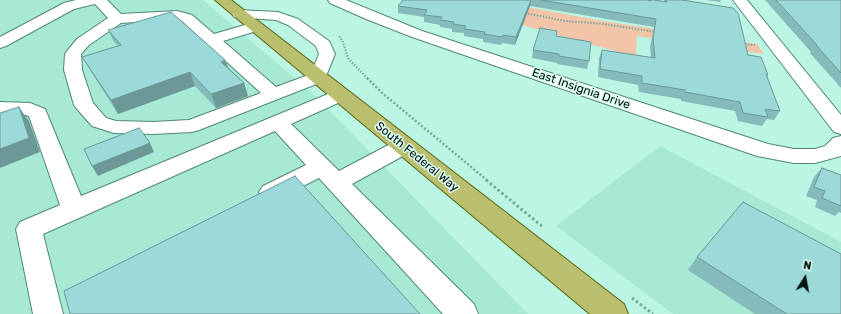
<!DOCTYPE html>
<html>
<head>
<meta charset="utf-8">
<style>
	body { margin:0 }
	#map { position:relative; width:841px; height:314px; overflow:hidden; background:#bbf5e3; font-family:Rubik,sans-serif }
	canvas { display:block }
	.north { position:absolute; left:785px; top:258px; width:40px; height:40px; -webkit-text-stroke:3px #dbfdf2; paint-order:stroke; rotate:11deg; font-size:11px; font-weight:700; line-height:16px; text-align:center; color:#00130e }
	.north::after { content:''; display:block; margin:auto; width:14px; height:18px; background:#00130e; clip-path:polygon(50% 0,100% 100%,50% 72%,0 100%) }
</style>
</head>
<body>
<div id="map">
<canvas width="841" height="314"></canvas>
<div class="north">N</div>
</div>
<script>
const context = document.querySelector('canvas').getContext('2d');
context.lineJoin = 'round';
function fillPath(path, color) {
  context.fillStyle = color;
  context.fill(path, 'evenodd');
}
function shape(rows) {
  const path = new Path2D();
  for (const r of rows) {
    path.moveTo(r[0], r[1]);
    for (let i = 2; i < r.length; i += 2) path.lineTo(r[i], r[i + 1]);
  }
  return path;
}
function strokePath(path, color, width, dash) {
  context.strokeStyle = color;
  context.lineWidth = width;
  context.lineCap = dash ? 'butt' : 'round';
  context.setLineDash(dash || []);
  context.stroke(path);
}
function drawText(font, color, halo, rows, align = 'center') {
  context.font = font + ' Rubik,sans-serif';
  context.lineWidth = 3;
  context.setLineDash([]);
  context.textBaseline = 'middle';
  context.strokeStyle = halo;
  context.fillStyle = color;
  for (const [text, x, y, turn = 0] of rows) {
    context.save();
    context.translate(x, y);
    context.rotate((+turn || 0) * Math.PI / 180);
    context.textAlign = isNaN(turn) ? turn : align;
    if (halo) context.strokeText(text, 0, 0);
    context.fillText(text, 0, 0);
    context.restore();
  }
}
fillPath(shape([
	[0,0,203,0,311,92,528,314,0,314],
	[660,146,841,242,841,314,673,314,556,226]
]), '#a7e9d5');
fillPath(shape([
	[489,0,603,21,757,44,764,54,637,36,636,57,443,3]
]), '#f2c5a9');
const minor = shape([
	[76,0,107,0,121,14,177,11,192,15,214,34,255,22,260,24,263,27,260,30,223,41,276,87,311,74,319,54,316,46,288,25,276,20,234,17,232,14,234,11,239,10,278,12,298,19,329,41,335,54,324,81,199,130,192,132,153,134,114,133,92,126,77,109,74,105,64,70,65,54,67,51,77,39,108,18,95,4,74,9,6,46,0,48,0,37,64,3,76,0],
	[176,19,182,21,261,93,189,120,153,122,116,121,106,118,93,103,82,70,81,54,89,45,121,23,176,19],
	[328,0,346,0,422,31,768,144,794,149,815,149,825,146,833,138,841,136,841,156,815,163,794,163,757,156,412,37,366,19,330,3,328,0],
	[733,0,747,0,841,115,841,134,834,132,733,0],
	[340,89,347,91,349,95,347,99,291,124,339,171,396,141,404,139,412,141,415,146,412,151,352,184,474,304,478,314,443,314,319,178,279,198,271,201,263,198,259,192,263,186,306,165,275,131,43,234,63,314,33,314,16,229,20,222,60,205,29,116,26,115,0,114,0,102,30,103,45,109,81,196,340,89]
]);
const major = shape([
	[215,0,231,0,624,304,628,314,590,314,215,0]
]);
strokePath(minor, '#508777', 2);
strokePath(major, '#5a670f', 2);
strokePath(shape([
	[525,13,565,21,604,24,656,32],
	[339,36,343,42,348,58,368,79],
	[742,44,755,45]
]), '#7ba89a', 2, [1.5, 1.5]);
strokePath(shape([
	[367,78,381,92,488,181]
]), '#7ba89a', 2.5, [2, 2]);
strokePath(shape([
	[486,180,543,227],
	[632,298,653,314]
]), '#7ba89a', 3, [2.5, 2.5]);
fillPath(minor, '#fff');
fillPath(major, '#b9bf6f');
fillPath(shape([
	[403,0,646,0,664,1,664,0,682,0,748,55,768,75,767,77,780,111,774,120,767,119,762,126,738,121,735,111,681,101,681,99,639,92,638,85,598,77,599,58,602,50,651,58,650,47,654,27,530,6,515,45,502,43,501,45,483,42,483,39,464,36,464,33,452,32,452,29,440,27,440,25,424,22,424,17,398,13,398,6],
	[706,0,721,0,720,2],
	[765,0,841,0,841,88,810,53,811,52],
	[108,30,225,60,228,67,244,83,248,96,216,108,195,86,118,114,90,70,82,57,118,46,114,42],
	[556,36,589,61,587,69,557,64,557,63,532,58,533,50],
	[822,168,841,175,841,213,839,212,835,216,815,207,817,200,806,196,814,177],
	[697,257,841,314,755,314,688,270]
]), '#85bbba');
fillPath(shape([
	[531,0,530,6,515,45,516,37],
	[225,60,230,74,221,62],
	[190,72,195,86,118,114,111,100],
	[244,83,248,96,216,108,211,94],
	[19,107,29,121,40,152,0,168,0,149],
	[150,143,154,152,98,176,92,166]
]), '#6c9997');
const building = shape([
	[403,0,531,0,516,37,503,35,502,37,484,34,485,32,464,29,466,26,453,24,454,22,440,20,442,17,424,15,427,10,398,6,403,0],
	[541,0,647,0,651,1,651,0,654,0,667,2,666,0,682,0,733,8,738,13,748,55,761,57,768,75,766,74,780,111,765,109,768,117,743,113,740,102,685,92,685,90,642,83,642,76,600,69,602,50,655,58,653,39,656,19,541,0],
	[776,0,841,0,841,73,816,45,817,45,776,0],
	[171,12,225,60,221,62,244,83,211,94,190,72,111,100,82,57,121,45,108,30,171,12],
	[540,28,557,31,556,36,591,42,589,61,559,56,559,54,533,50,540,28],
	[19,107,29,138,0,149,0,113,19,107],
	[139,128,150,143,92,166,84,149,139,128],
	[822,168,841,175,841,206,822,198,825,191,814,187,822,168],
	[295,176,420,314,70,314,64,291,295,176],
	[743,202,841,254,841,314,787,314,697,257,743,202]
]);
fillPath(building, '#9bdad8');
strokePath(building, '#6c9997', 1);
drawText('12px', '#00130e', '#dbfdf2', [
	["East Insignia Drive",581,89,19],
	["South Federal Way",417,157,39]
]);
</script>
</body>
</html>
